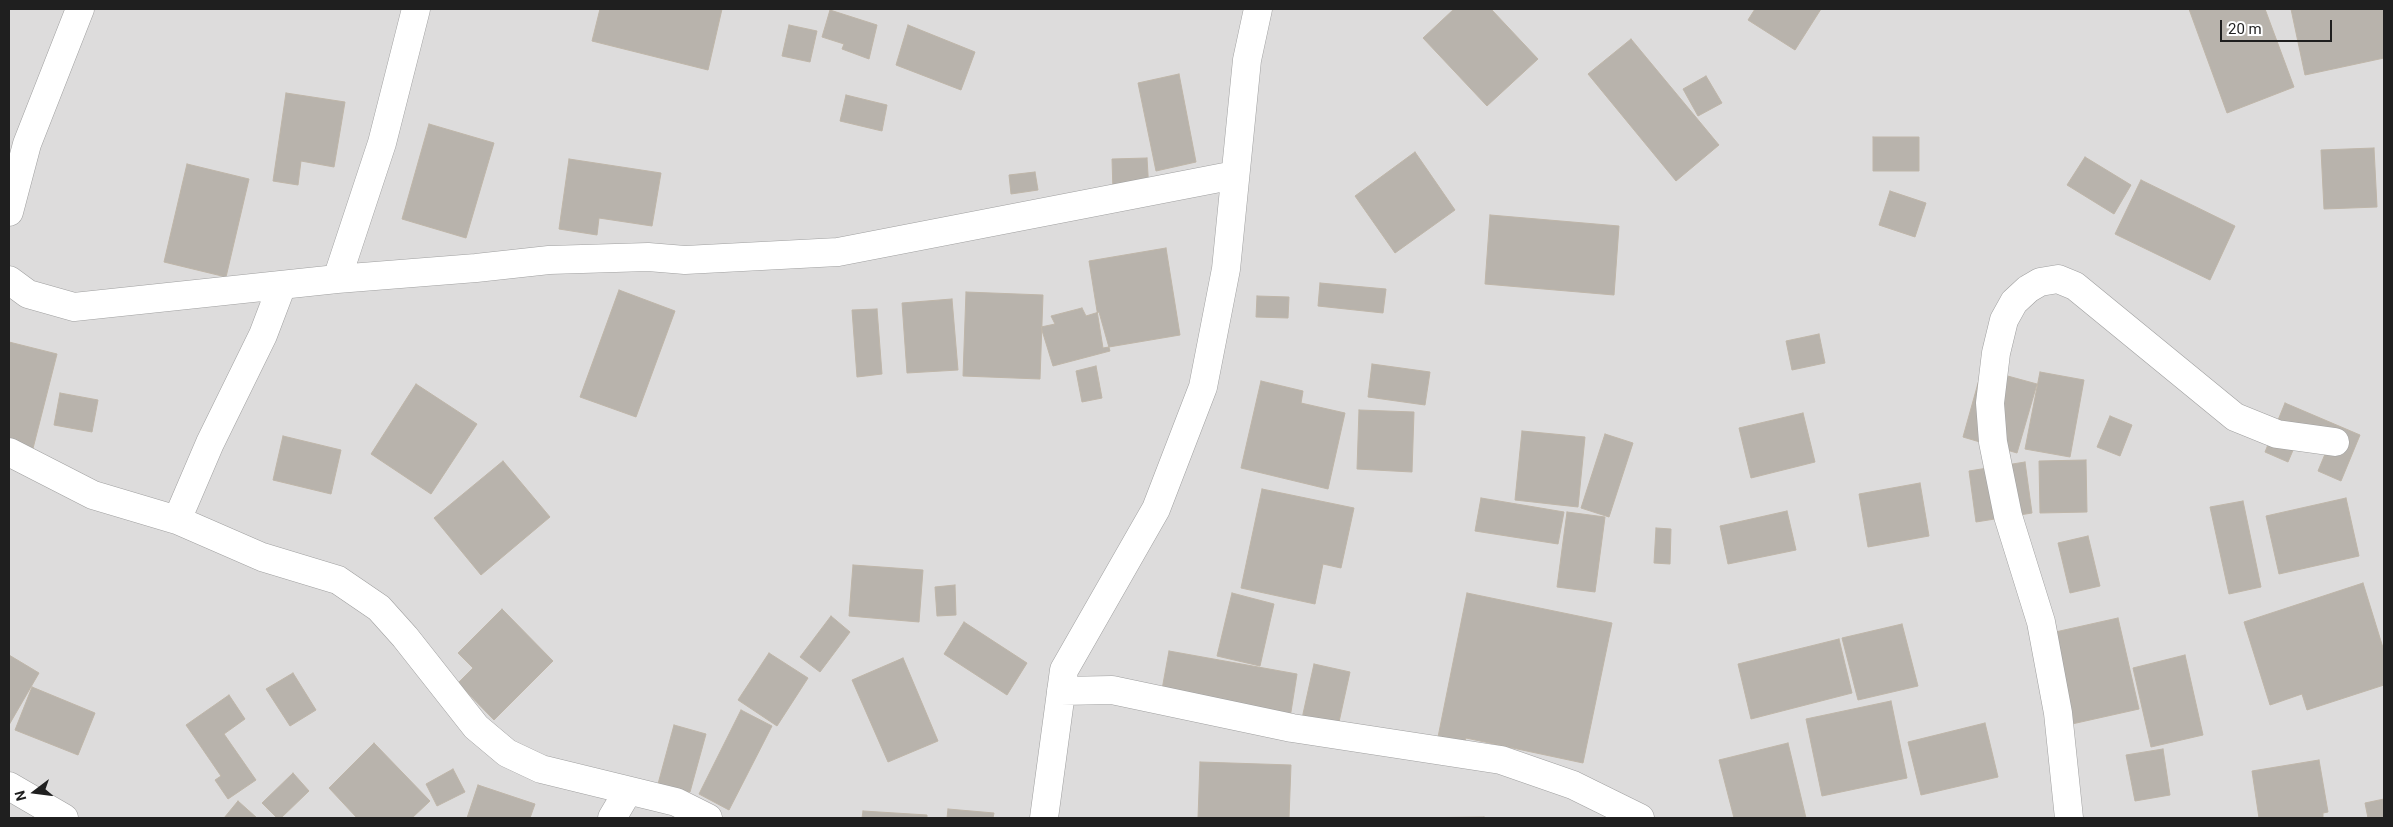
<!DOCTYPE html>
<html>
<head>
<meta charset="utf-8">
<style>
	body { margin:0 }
	#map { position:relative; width:2393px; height:827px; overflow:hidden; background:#efede6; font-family:Roboto,sans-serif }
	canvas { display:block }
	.frame { position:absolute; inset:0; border:10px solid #1f1f1f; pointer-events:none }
	.north { position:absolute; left:10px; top:767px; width:50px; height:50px; -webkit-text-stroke:4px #fff; paint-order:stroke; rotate:255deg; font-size:14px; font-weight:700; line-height:20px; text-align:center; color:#1f1f1f }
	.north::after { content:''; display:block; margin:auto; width:18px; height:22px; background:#1f1f1f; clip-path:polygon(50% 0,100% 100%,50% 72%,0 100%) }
	.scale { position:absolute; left:2220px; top:20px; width:112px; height:22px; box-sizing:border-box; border:2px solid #1f1f1f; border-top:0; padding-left:6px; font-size:15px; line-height:18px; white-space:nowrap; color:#1f1f1f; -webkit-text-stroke:4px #fff; paint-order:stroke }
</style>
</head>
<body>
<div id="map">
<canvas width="2393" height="827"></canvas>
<div class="frame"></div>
<div class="north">N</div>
<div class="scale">20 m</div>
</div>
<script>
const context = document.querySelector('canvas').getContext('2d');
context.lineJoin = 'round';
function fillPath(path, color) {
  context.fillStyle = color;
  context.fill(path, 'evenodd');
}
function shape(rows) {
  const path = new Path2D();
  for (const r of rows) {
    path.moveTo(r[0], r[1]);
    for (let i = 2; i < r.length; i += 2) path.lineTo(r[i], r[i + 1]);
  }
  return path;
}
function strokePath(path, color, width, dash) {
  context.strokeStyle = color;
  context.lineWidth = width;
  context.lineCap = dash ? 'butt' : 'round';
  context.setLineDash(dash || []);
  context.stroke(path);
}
fillPath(shape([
	[9,9,2384,9,2384,818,9,818]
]), '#dddcdc');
const building = shape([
	[600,9,722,9,708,70,592,41,600,9],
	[1454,9,1491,9,1538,59,1487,106,1423,38,1454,9],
	[1755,9,1821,9,1795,50,1748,20,1755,9],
	[2189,9,2265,9,2294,87,2227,113,2189,9],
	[2291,9,2384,9,2384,58,2305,75,2291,9],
	[830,10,877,25,869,59,842,49,844,44,822,37,830,10],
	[789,25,817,31,810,62,782,56,789,25],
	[908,25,975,52,961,90,896,65,908,25],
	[1631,39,1719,145,1676,181,1588,74,1631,39],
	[1179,74,1196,162,1156,171,1138,83,1179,74],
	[1706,76,1722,103,1698,116,1683,89,1706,76],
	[286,93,345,102,334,167,301,161,298,185,273,181,286,93],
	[846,95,887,105,882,131,840,121,846,95],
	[429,124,494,143,466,238,402,219,429,124],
	[1873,137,1919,137,1919,171,1873,171,1873,137],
	[2374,148,2377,207,2324,209,2321,150,2374,148],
	[1415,152,1455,210,1395,253,1355,196,1415,152],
	[2085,157,2131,185,2114,214,2067,185,2085,157],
	[1147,158,1149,191,1113,192,1112,159,1147,158],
	[569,159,661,173,652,226,599,218,597,235,559,229,569,159],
	[187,164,249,179,226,277,164,262,187,164],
	[1035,172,1038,190,1011,194,1009,175,1035,172],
	[2141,180,2235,226,2210,280,2115,234,2141,180],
	[1890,191,1926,203,1915,237,1879,225,1890,191],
	[1490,215,1619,226,1614,295,1485,284,1490,215],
	[1166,248,1180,335,1103,348,1089,261,1166,248],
	[1320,283,1386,289,1383,313,1318,306,1320,283],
	[619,290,675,311,636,417,580,397,619,290],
	[966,292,1043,295,1040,379,963,376,966,292],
	[1257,296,1289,297,1288,318,1256,317,1257,296],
	[952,299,958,370,907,373,902,303,952,299],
	[1082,308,1086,316,1099,312,1110,351,1053,366,1041,327,1055,324,1051,316,1082,308],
	[877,309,882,374,857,377,852,310,877,309],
	[1819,334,1825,363,1792,370,1786,341,1819,334],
	[9,342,57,354,27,472,9,467,9,342],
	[1372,364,1430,372,1425,405,1368,397,1372,364],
	[1096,366,1102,398,1082,402,1076,371,1096,366],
	[1982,369,2037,384,2017,453,1963,437,1982,369],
	[2040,372,2084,380,2070,457,2025,449,2040,372],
	[1261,381,1303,391,1301,403,1345,413,1328,489,1241,468,1261,381],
	[416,384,477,424,431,494,371,454,416,384],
	[60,393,98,400,92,432,54,425,60,393],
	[2285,403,2360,435,2341,481,2318,471,2330,442,2302,429,2288,462,2265,452,2285,403],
	[1359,410,1414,412,1412,472,1357,469,1359,410],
	[1803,413,1815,462,1751,478,1739,428,1803,413],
	[2110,416,2132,425,2120,456,2097,447,2110,416],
	[1522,431,1585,437,1578,507,1515,500,1522,431],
	[1605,434,1633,443,1609,517,1581,508,1605,434],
	[283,436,341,450,331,494,273,480,283,436],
	[2086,460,2087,512,2040,513,2039,461,2086,460],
	[503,461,550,517,481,575,434,518,503,461],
	[2025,462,2032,513,1976,522,1969,471,2025,462],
	[1920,483,1929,536,1868,547,1859,494,1920,483],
	[1262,489,1354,508,1341,568,1323,564,1315,604,1241,588,1262,489],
	[1481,498,1564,512,1558,544,1475,531,1481,498],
	[2346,498,2359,556,2279,574,2266,516,2346,498],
	[2243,501,2261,587,2229,594,2210,507,2243,501],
	[1787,511,1796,550,1728,564,1720,526,1787,511],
	[1567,512,1605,517,1595,592,1557,587,1567,512],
	[1656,528,1671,529,1670,564,1654,563,1656,528],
	[2088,536,2100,586,2070,593,2058,543,2088,536],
	[853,565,923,570,919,622,849,616,853,565],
	[2363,583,2384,651,2384,685,2307,710,2302,694,2270,705,2244,622,2363,583],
	[955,585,956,615,937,616,935,587,955,585],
	[1232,593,1274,604,1260,666,1217,656,1232,593],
	[1467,593,1612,623,1583,763,1466,738,1462,752,1436,747,1467,593],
	[502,609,553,661,494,720,458,683,473,668,458,653,502,609],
	[831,616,850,632,820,672,800,657,831,616],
	[2118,618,2139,709,2054,728,2033,637,2118,618],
	[964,622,1027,663,1007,695,944,654,964,622],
	[1902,624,1918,686,1858,700,1842,638,1902,624],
	[1839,639,1852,693,1751,719,1738,664,1839,639],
	[1169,651,1297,674,1290,718,1161,695,1169,651],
	[769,653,808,678,777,726,738,700,769,653],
	[9,655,39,673,9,725,9,655],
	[2185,655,2203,735,2151,747,2133,668,2185,655],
	[903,658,938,741,888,762,852,680,903,658],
	[1314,664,1350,672,1337,731,1301,723,1314,664],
	[293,673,316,710,290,726,266,689,293,673],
	[32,687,95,713,78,755,15,730,32,687],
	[229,695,245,719,224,734,256,780,228,799,215,780,221,776,186,725,229,695],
	[1891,701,1907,778,1822,796,1806,719,1891,701],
	[741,710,772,726,729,810,699,794,741,710],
	[1985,723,1998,777,1921,795,1908,742,1985,723],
	[674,725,706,734,690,792,658,784,674,725],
	[374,743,430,801,412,818,357,818,329,788,374,743],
	[1788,743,1806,818,1734,818,1719,760,1788,743],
	[2163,749,2170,795,2135,801,2126,755,2163,749],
	[2319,760,2328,812,2323,813,2323,818,2259,818,2252,771,2319,760],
	[1200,762,1291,765,1289,818,1198,818,1200,762],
	[453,769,465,792,437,806,426,784,453,769],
	[293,773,309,791,281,818,277,818,262,803,293,773],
	[478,785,535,804,530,818,467,818,478,785],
	[2384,799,2384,818,2368,818,2365,803,2384,799],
	[238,801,257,818,224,818,238,801],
	[948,809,994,813,993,818,947,818,948,809],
	[863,811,927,815,927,818,862,818,863,811],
	[1484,817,1484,818,1406,818,1484,817]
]);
fillPath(building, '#b8b3ac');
strokePath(building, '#bfb6a9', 1);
const minor = shape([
	[9,212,27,144,80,9],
	[337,279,382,143,416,9],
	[9,280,28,294,74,307,337,279,476,268,549,260,648,257,685,260,838,252,1235,175],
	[9,452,93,495,177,520,262,557,338,580,379,608,405,637,476,727,507,753,541,769,676,802,708,818],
	[177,520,210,443,263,335,282,285],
	[1061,691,1112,690,1292,728,1501,760,1573,785,1640,818],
	[9,786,64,818],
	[612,818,628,791],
	[1044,818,1064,670,1156,509,1203,387,1226,269,1247,60,1258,9],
	[2069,818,2058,713,2041,622,2008,516,1993,442,1990,403,1996,353,2004,320,2014,302,2028,289,2040,282,2058,279,2075,286,2235,417,2277,434,2335,442]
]);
strokePath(minor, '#a0a0a0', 29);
strokePath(minor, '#fff', 28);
</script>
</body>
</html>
